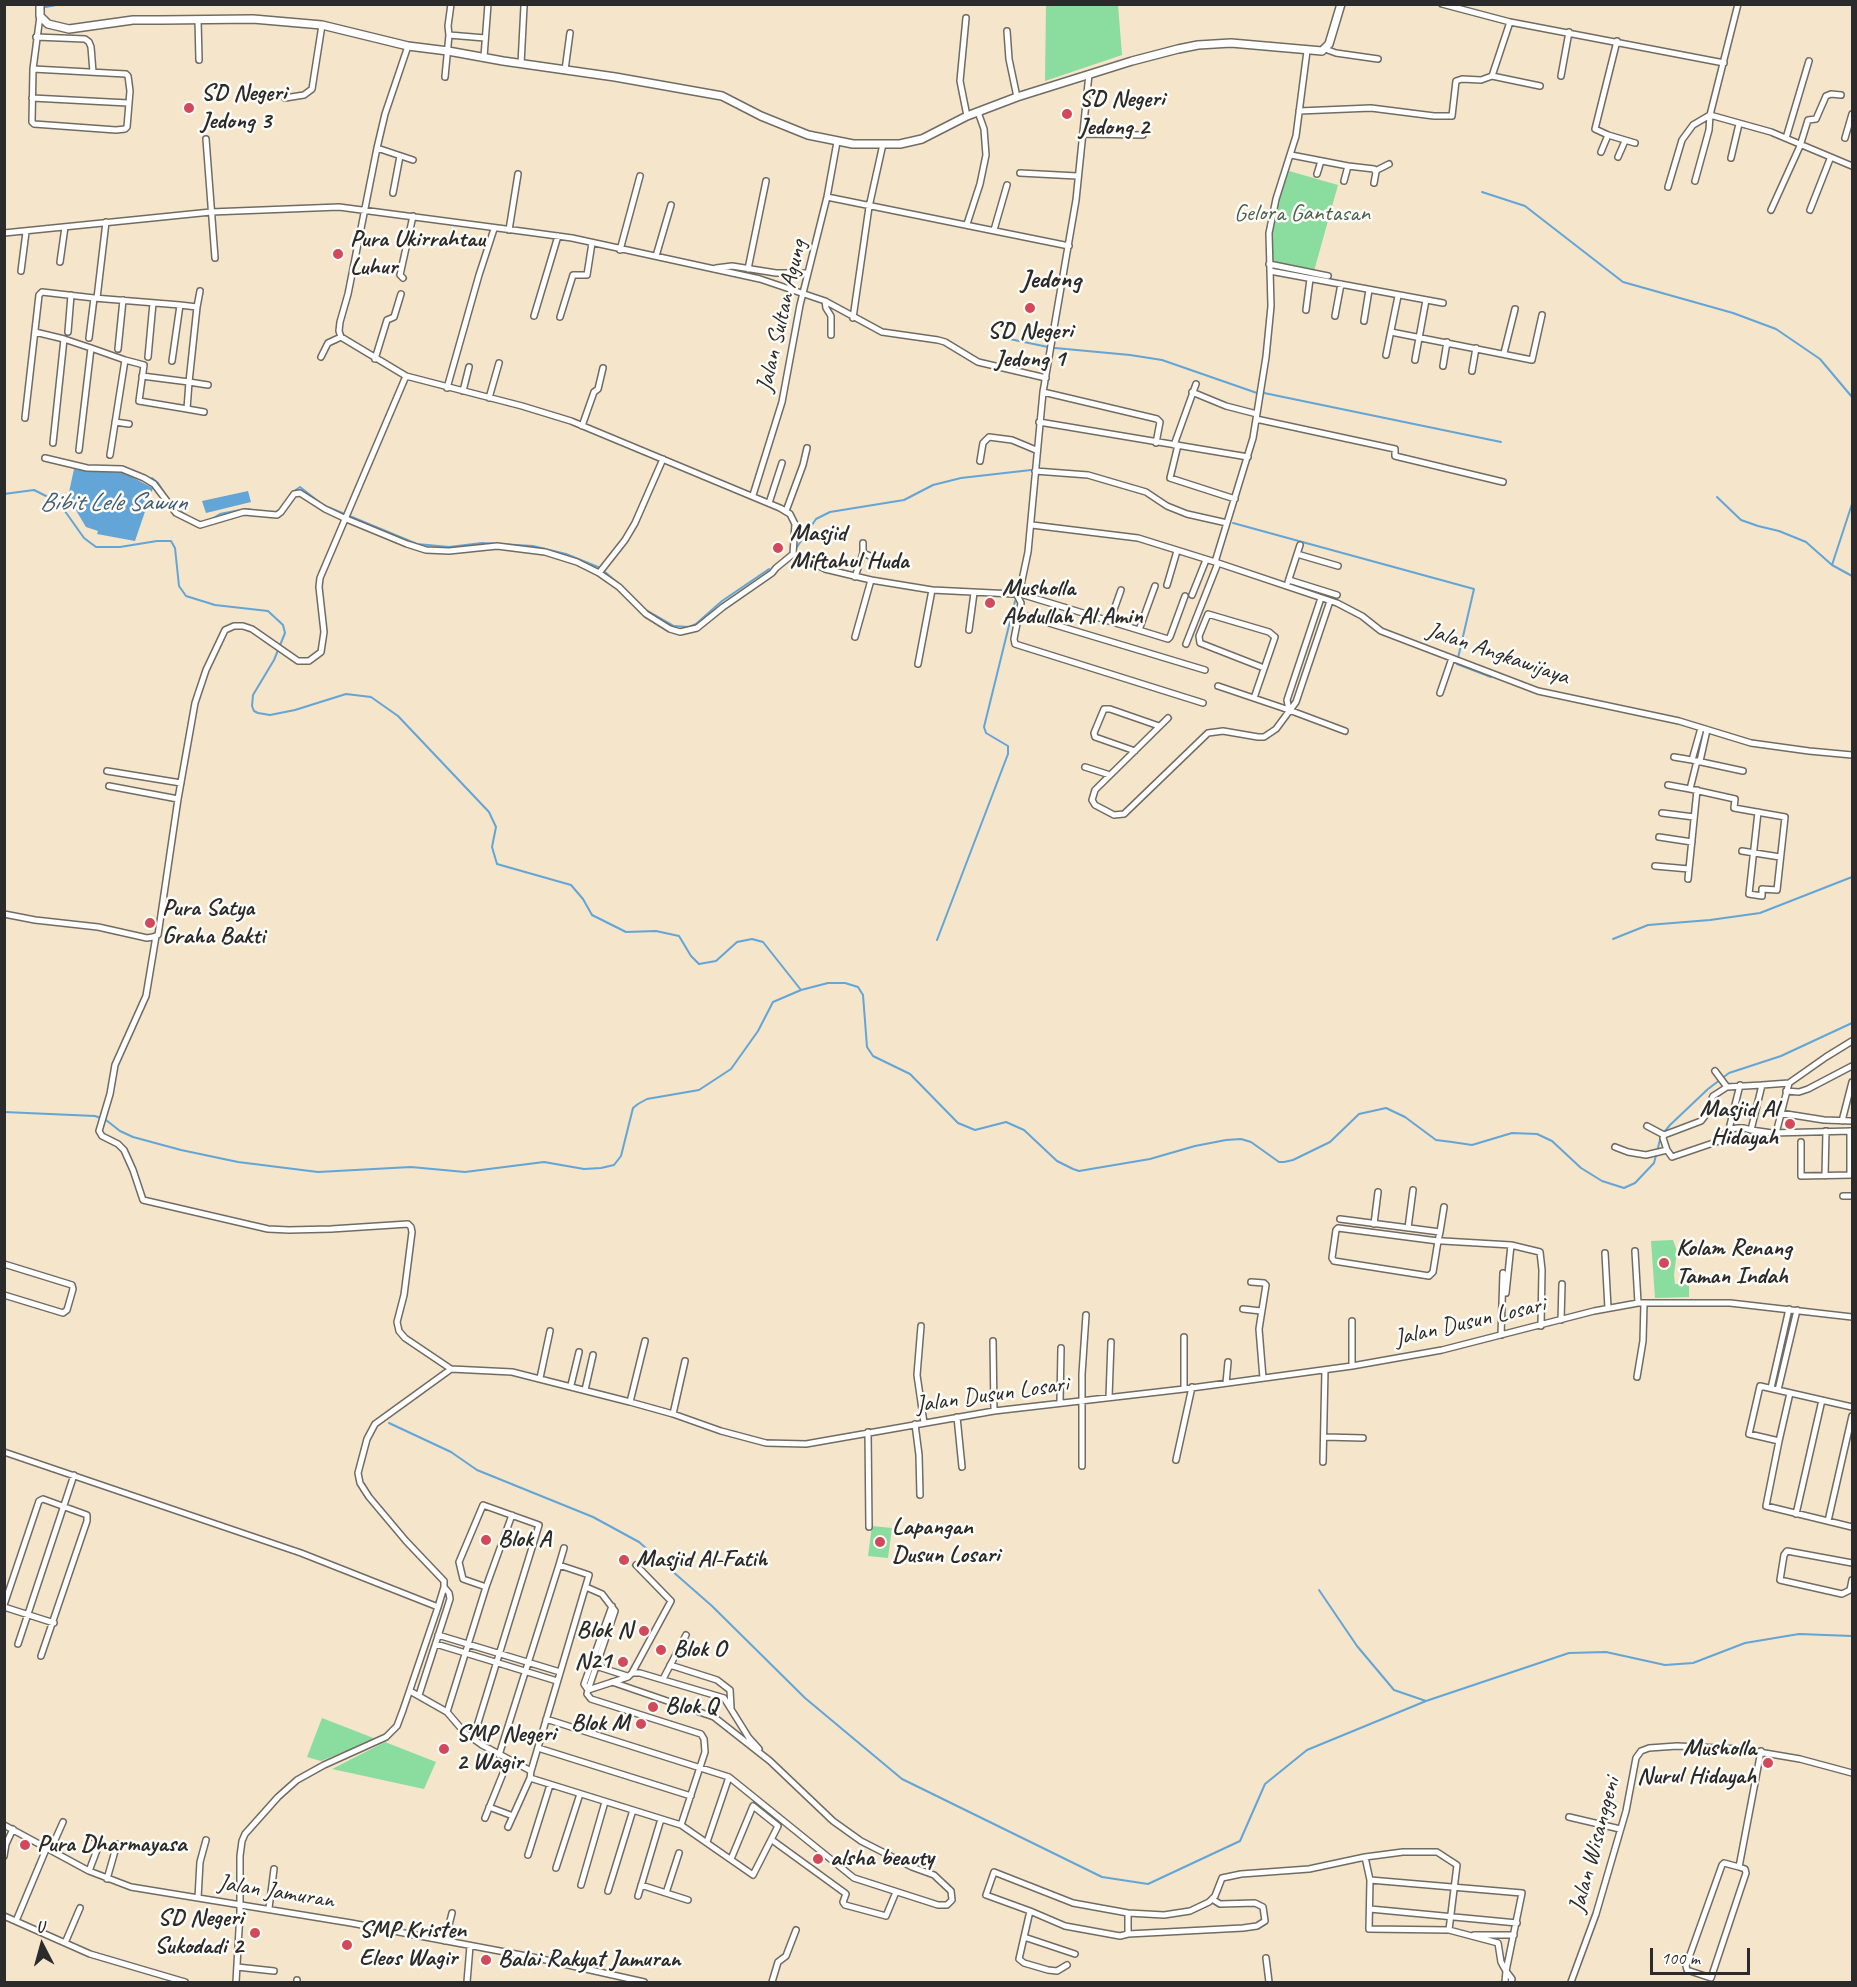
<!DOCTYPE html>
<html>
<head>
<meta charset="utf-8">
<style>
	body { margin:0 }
	#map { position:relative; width:1857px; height:1987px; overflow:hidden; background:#f4e5cb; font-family:Caveat,sans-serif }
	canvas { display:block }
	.frame { position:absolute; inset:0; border:6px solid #2b2b2b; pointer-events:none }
	.north { position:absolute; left:12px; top:1915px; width:60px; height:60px; -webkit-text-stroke:4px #fdfcf7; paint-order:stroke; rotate:354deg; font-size:16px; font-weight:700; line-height:24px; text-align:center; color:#2b2b2b }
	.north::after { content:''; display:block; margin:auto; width:21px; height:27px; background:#2b2b2b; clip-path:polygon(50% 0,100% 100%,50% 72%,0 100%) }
	.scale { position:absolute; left:1650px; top:1948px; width:100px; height:27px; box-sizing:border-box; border:3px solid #2b2b2b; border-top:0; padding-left:8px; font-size:18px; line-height:21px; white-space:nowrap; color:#2b2b2b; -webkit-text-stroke:4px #fdfcf7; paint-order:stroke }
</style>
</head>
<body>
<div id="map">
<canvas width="1857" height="1987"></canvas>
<div class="frame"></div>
<div class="north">U</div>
<div class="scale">100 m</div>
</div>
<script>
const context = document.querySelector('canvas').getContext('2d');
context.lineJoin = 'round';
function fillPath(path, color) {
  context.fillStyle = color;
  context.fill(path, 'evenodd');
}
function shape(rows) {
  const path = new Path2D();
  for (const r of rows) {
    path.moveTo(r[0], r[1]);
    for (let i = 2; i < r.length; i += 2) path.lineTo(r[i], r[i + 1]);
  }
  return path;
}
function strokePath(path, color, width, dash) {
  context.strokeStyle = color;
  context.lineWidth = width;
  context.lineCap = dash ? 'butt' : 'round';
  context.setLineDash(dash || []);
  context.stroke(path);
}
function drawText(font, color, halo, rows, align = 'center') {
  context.font = font + ' Caveat,sans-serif';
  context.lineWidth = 5;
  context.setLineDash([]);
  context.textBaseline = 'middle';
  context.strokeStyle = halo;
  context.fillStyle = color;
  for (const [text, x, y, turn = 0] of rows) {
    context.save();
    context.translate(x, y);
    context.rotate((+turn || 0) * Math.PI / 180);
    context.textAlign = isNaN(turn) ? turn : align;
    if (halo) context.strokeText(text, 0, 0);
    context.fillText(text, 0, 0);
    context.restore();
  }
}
fillPath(shape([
	[1046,5,1118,5,1122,55,1045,81],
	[1289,171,1338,185,1314,271,1276,263,1272,260,1272,231,1278,203],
	[1673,1240,1677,1251,1674,1275,1675,1284,1689,1284,1689,1297,1655,1298,1651,1241],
	[872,1526,892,1528,888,1558,868,1556],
	[322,1718,376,1739,321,1761,307,1757],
	[385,1742,436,1762,424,1789,332,1769]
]), '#8add9e');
fillPath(shape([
	[74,469,102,472,118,470,153,488,135,541,97,534,98,531,86,527,68,497],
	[248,491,251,502,206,513,202,501]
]), '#62a5d6');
strokePath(shape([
	[33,4,46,7,61,4],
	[1482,192,1525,206,1623,282,1733,313,1776,329,1820,359,1852,397],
	[995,336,1048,347],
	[1055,348,1130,355,1162,360,1257,393],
	[1264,393,1501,442],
	[152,478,158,483,165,494],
	[293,492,300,487,323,505,417,544,449,547,482,543,533,546,566,554,598,567],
	[4,494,34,490,48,497,62,507,84,538,96,547,120,547,157,541,171,541,175,548,179,586,186,596,215,605,268,611,283,625,285,633,274,660,253,695,252,706,254,711,258,713,270,715,295,710,346,694,371,697,398,716,489,812,496,827,492,847,497,864,571,885,583,899,592,915,626,932,656,931,679,936,691,956,699,964,716,961,737,942,752,939,763,942,801,990],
	[1717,497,1741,520,1758,526,1779,531,1806,542,1832,565],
	[1852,504,1832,565,1852,576],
	[175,508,188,516],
	[210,520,220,514,245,509,268,512],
	[1233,523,1474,589,1458,658],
	[797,547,816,519,830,512,904,500,933,485,961,478,1031,470],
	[605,572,620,585],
	[624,589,633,598],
	[646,610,674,626,689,627,696,624,722,601,769,569],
	[1457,664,1491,677],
	[1613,939,1648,925,1710,920,1760,913,1852,877],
	[937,940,1008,754,1008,746,986,733,984,727,1015,601],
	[4,1112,95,1116,106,1120,120,1131,133,1137,181,1150,238,1162,318,1172,411,1167,465,1172,544,1162,584,1169,601,1168,614,1165,621,1156,633,1108,638,1104,647,1099,699,1090,731,1069,758,1031,773,1002,801,990,828,983,845,983,858,987,863,995,867,1047,873,1056,910,1074,958,1123,975,1130,1006,1122,1024,1130,1057,1161,1073,1169,1079,1171,1150,1159,1195,1146,1226,1140,1241,1139,1251,1142,1279,1162,1284,1162,1293,1160,1330,1142,1359,1114,1386,1108,1405,1117,1436,1140,1452,1142,1472,1145,1512,1133,1537,1134,1552,1141,1581,1168,1602,1181,1624,1188,1635,1183,1654,1163,1661,1136,1670,1125,1708,1089,1729,1073,1781,1056,1852,1023],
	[389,1423,451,1452,477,1470,593,1517,639,1542,712,1606,805,1698,902,1779,1102,1877,1148,1884,1240,1841,1265,1784,1307,1750,1426,1701],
	[1319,1590,1357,1646,1394,1690,1426,1701,1569,1653,1606,1652,1665,1665,1693,1663,1745,1643,1799,1634,1852,1636]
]), '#62a5d6', 2);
const minor = shape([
	[1442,4,1510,22,1724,63],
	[966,18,960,81,967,116],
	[198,20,199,60],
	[1007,31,1009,59,1017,97],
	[449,35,485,38],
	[36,37,85,39,89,42,91,47,93,72],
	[1617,41,1595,129,1608,135,1635,143],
	[408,46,385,114,377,148,348,294,340,322,339,331,341,337,406,376,522,406,571,421,780,508,790,514,795,524,793,554],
	[1325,49,1336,53,1378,59],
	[484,57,488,4],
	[521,64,524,6],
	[33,69,126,74,128,76,130,91,127,127,125,129,116,130,34,124,32,122,33,69,40,16],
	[565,70,570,33],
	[1492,76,1540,86],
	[1561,76,1569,32],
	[445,77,449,35,448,26,451,4],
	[32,98,128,103],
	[285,98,304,95,312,89,322,25],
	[1299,111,1371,108,1434,116,1452,116,1456,81,1462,79,1481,80,1492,76,1510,22],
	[1083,134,1143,135],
	[1786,138,1809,61],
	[1845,138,1852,114],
	[206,139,215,258],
	[377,148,413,160],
	[1601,152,1608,135],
	[1291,155,1348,166,1374,169,1376,172,1374,183],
	[1618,157,1625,141],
	[1731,158,1739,124],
	[1375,171,1389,164],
	[1020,173,1077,176],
	[1317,174,1321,161],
	[1344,181,1348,166],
	[1695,181,1709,130,1710,115,1738,4],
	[1668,187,1682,140,1693,125,1710,115,1771,132,1852,166],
	[393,193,400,156],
	[827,197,1069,246],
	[1771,210,1800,146,1808,120,1816,119,1826,96,1831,94,1841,95],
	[1810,210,1830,159],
	[967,224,980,184,986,155,984,129,978,112],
	[509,230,518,174],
	[994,230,1007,185],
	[4,233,211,212,339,207,528,232,572,238,760,279,825,301,882,332,938,340,945,342,978,362,1046,378],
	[620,250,640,176],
	[656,256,671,205],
	[60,262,65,227],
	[1269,264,1328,276],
	[716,268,732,266,776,273,808,273],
	[748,269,766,181],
	[21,271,26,232],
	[1270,271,1443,303],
	[403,278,400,275,413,216],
	[97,298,106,222],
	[825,301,826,308,831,316,831,335],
	[197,307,200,291],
	[1306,310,1310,279],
	[534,316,558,236],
	[1335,316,1341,284],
	[560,317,573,275,587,275,592,243],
	[853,318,869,207,883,144],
	[1364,321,1369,290],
	[35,332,64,339,91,348,79,450],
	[68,332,71,295],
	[1391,332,1532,360,1542,315],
	[89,338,94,298,180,305,172,361],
	[91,348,125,360,110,455],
	[118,349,123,300],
	[1504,353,1515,309],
	[1386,355,1398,296],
	[148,357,153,303],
	[321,357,328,343,341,337],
	[375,359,387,320,394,317,401,294],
	[125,360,144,365,139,401,187,409,189,382,208,385],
	[1415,360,1426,300],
	[1443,366,1447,342],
	[1472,371,1476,348],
	[142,376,189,382,197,307,180,305],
	[447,388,479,275,494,229],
	[463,391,469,367],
	[1043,392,1157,419,1160,422,1156,443],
	[1192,392,1226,406,1257,414],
	[489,398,499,363],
	[187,409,204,412],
	[25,418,39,295,42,292,94,298],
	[1256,419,1395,449,1395,456,1503,482],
	[115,422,129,424],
	[1039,422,1248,457],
	[582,426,594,392,598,389,603,368],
	[53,443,64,339],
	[1174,445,1196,384],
	[1178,445,1170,478,1235,499],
	[45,458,87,468,122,469,144,478,154,484,176,513,200,525,244,512,277,515,281,512,294,494,300,493,325,509,344,518,407,544,426,550,449,551,497,546,545,552,577,562,599,573,619,587,646,614,670,629,680,632,697,628,723,607,772,573,776,568,793,554,825,569,871,580,932,590,1013,594,1021,585,1028,552,1043,392,1076,200,1089,74],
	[980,461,983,443,989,437,1012,440,1036,450],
	[1035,471,1088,475,1146,492,1167,506,1187,514,1227,523],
	[753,495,782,402,800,305,827,197,837,142],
	[769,503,782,463],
	[786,511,803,465,807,448],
	[1032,525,1138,538,1215,562,1337,603,1362,616,1381,631,1538,691,1679,721,1751,743,1809,751,1852,755],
	[863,553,863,543],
	[1297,554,1338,566],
	[1215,562,1253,438,1266,357,1271,306,1269,233,1276,199,1296,136,1307,51],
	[599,573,625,540,635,523,663,459],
	[855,577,863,553,870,556],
	[1289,580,1337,595],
	[1288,582,1300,545],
	[1167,585,1177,551],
	[1019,590,1024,595,1168,639,1170,637,1185,596],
	[1016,593,1021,603,1014,639,1015,644,1203,703],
	[1192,595,1206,560],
	[1019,614,1205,670],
	[1110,621,1121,590],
	[969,630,974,593],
	[1139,630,1155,586],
	[855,637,871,580],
	[1186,644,1218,563],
	[918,664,932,590],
	[1218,686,1289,710,1345,731],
	[1440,693,1452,658],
	[1254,698,1275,637,1269,632,1208,614,1199,636,1200,643,1264,668],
	[1289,710,1287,700,1321,598],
	[1168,718,1095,790,1092,800,1095,805,1114,815,1124,814,1208,733,1223,731,1258,737,1264,737,1276,729,1296,702,1330,601],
	[1701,728,1692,760,1743,771],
	[1135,751,1095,737,1094,733,1104,709,1110,709,1159,726],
	[1674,757,1692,760],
	[1700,761,1707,730],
	[1085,767,1110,775],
	[107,771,181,783],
	[1668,785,1690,789,1697,761],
	[109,786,178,799],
	[1690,789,1735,799,1734,808,1785,817,1777,890,1762,889,1762,896,1749,894,1758,812],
	[1662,813,1694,817],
	[1659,837,1692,842],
	[1742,851,1780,857],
	[1655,866,1689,869],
	[1688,879,1697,790],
	[4,914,35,920,98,927,147,938,153,937,158,935,178,799,195,703,206,670,225,630,234,626,243,626,252,629,298,661,309,661,321,652,324,632,319,587,320,578,406,376],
	[156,936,146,996,115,1065,110,1094,99,1131,102,1136,118,1144,124,1150,133,1170,143,1200,268,1229,289,1230,331,1229,408,1224,411,1227,412,1232,404,1295,397,1322,399,1331,405,1338,451,1369],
	[1715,1071,1727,1087],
	[1762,1085,1789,1083],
	[1786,1091,1799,1092,1808,1089,1852,1066],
	[1780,1113,1824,1120,1852,1121],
	[1842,1121,1852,1082],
	[1647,1126,1664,1135],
	[1729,1129,1740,1085],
	[1751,1130,1762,1085,1727,1087,1713,1096,1705,1116,1701,1121,1664,1135,1663,1138,1667,1150,1672,1157,1719,1141,1729,1129,1738,1128,1744,1128,1751,1130,1772,1133,1852,1131],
	[1776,1133,1789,1083,1826,1057,1852,1041],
	[1801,1142,1801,1176,1852,1175],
	[1615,1147,1628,1152,1646,1155,1667,1150],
	[1850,1175,1850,1131],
	[1825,1176,1826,1131],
	[1843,1196,1852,1196],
	[1340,1219,1440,1232,1438,1241,1433,1272,1429,1276,1334,1261,1332,1258,1336,1230,1338,1228,1438,1241,1443,1241,1511,1245],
	[1374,1224,1378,1192],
	[1408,1228,1413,1190],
	[1440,1232,1444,1207],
	[1635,1251,1638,1303],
	[1605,1253,1608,1308],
	[4,1264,72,1285,73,1289,67,1310,63,1313,4,1295],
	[1251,1282,1264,1283,1266,1285,1259,1329,1263,1378],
	[1506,1293,1511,1245,1540,1252,1542,1270,1541,1326],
	[1243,1309,1261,1311],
	[1561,1320,1562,1284],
	[1352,1321,1352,1366],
	[921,1326,917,1375,924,1423],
	[1501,1335,1503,1273],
	[1184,1337,1184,1389],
	[993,1341,994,1411],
	[1637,1377,1643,1341,1644,1303],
	[540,1378,550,1331],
	[1226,1383,1228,1362],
	[571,1385,579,1352],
	[1771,1388,1789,1309],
	[585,1390,593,1355],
	[1778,1390,1797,1310],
	[1109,1397,1111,1342],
	[630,1402,645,1341],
	[1060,1402,1061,1348],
	[1852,1407,1760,1386,1749,1434,1779,1441,1766,1506,1852,1527],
	[673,1414,685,1361],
	[957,1417,962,1467],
	[915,1424,919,1455,920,1495],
	[868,1432,869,1527],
	[1324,1437,1363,1438],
	[1779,1441,1790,1393],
	[4,1452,301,1553,438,1607],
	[1176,1460,1192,1387],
	[1323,1462,1325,1370],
	[1082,1466,1082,1374,1086,1315],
	[1796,1514,1822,1400],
	[1828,1521,1852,1416],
	[1852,1563,1787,1551,1784,1555,1780,1580,1842,1594,1850,1590,1852,1580],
	[559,1565,564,1548],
	[586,1587,602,1594,615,1611,588,1690],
	[4,1605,39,1501,43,1499,87,1515,87,1521,41,1656],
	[612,1606,584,1684,588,1690,587,1694,591,1699,701,1734,704,1739,705,1752,681,1825],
	[4,1607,54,1623],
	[438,1635,560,1672],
	[18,1644,74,1475],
	[436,1644,557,1681],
	[670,1665,717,1680,730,1690,731,1707],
	[596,1666,627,1676],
	[632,1673,671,1601,636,1565],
	[663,1679,686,1635],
	[588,1690,628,1677,632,1673,640,1673,724,1698,749,1738,759,1749],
	[410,1691,447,1712,465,1733,482,1745,531,1771,530,1778,681,1825,753,1875,778,1826,753,1806,731,1859],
	[419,1695,450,1599,449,1593,444,1587],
	[447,1712,486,1587,512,1515],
	[546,1719,729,1777,854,1878,938,1905,947,1905,952,1900,951,1891,934,1875,912,1867,861,1841,833,1821,770,1761,714,1717,612,1682],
	[473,1739,539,1525,483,1505,459,1562,463,1579,486,1587],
	[538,1748,691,1796],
	[499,1755,559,1565,589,1575,531,1771],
	[489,1807,513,1816],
	[1569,1817,1620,1829],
	[485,1818,508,1761],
	[4,1825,89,1871,131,1887,351,1923,537,1958,644,1982],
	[508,1827,530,1778],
	[772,1840,845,1893,846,1894,843,1902,845,1905,886,1916,896,1892],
	[707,1842,729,1777],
	[51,1849,63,1822],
	[528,1855,550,1785],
	[4,1856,6,1844,13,1829],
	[1739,1867,1745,1869,1746,1873,1711,1978,1687,1970,1686,1966,1722,1865,1724,1863,1739,1867,1761,1751],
	[556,1868,580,1794],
	[89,1871,100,1842,94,1838],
	[107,1879,117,1844],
	[1370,1880,1522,1893,1506,1971,1512,1979,1511,1982],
	[581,1885,605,1802],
	[641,1885,688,1900],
	[608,1891,633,1810],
	[666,1893,679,1853],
	[638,1896,661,1819],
	[198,1898,200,1862,206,1840],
	[269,1908,274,1869],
	[1370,1909,1517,1923],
	[1030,1911,1065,1926,1120,1936,1128,1934,1128,1913],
	[4,1916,90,1954,185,1982],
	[16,1921,47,1847],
	[1449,1930,1457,1865,1437,1852,1403,1852,1365,1857,1370,1880,1369,1929,1449,1930,1498,1943,1501,1962,1506,1971,1505,1982],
	[1128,1934,1243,1928,1257,1926,1265,1921,1263,1907,1255,1903,1220,1904,1212,1899],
	[1474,1935,1514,1935],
	[1024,1937,1075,1954],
	[445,1941,452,1913],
	[65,1943,80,1908],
	[1266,1958,1269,1982],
	[1067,1965,1057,1971,1048,1970,1024,1963,1019,1959,1030,1911,986,1895,994,1872,1073,1903,1128,1913,1164,1915,1190,1911,1209,1902,1215,1896,1222,1878,1241,1874,1309,1869,1365,1857],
	[237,1967,274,1971],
	[236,1982,240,1912,240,1856,242,1841,245,1834,278,1797,297,1780,324,1765,386,1737,397,1726,403,1710,438,1607,444,1587,444,1581,406,1541,369,1497,360,1483,358,1473,367,1439,375,1424,451,1369,512,1372,630,1402,673,1414,721,1431,766,1443,806,1444,994,1411,1184,1389,1352,1366,1442,1350,1594,1311,1638,1303,1730,1303,1852,1317],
	[297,1982,297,1980],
	[467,1982,470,1946],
	[772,1982,778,1962,786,1956,796,1930],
	[1571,1982,1596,1914,1626,1811,1636,1758,1641,1751,1649,1748,1677,1746,1741,1749,1800,1759,1852,1773]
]);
const tertiary = shape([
	[40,4,40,16,48,24,69,29,133,20,162,20,253,19,322,25,408,46,448,51,503,61,615,77,722,96,761,116,808,135,853,144,900,144,922,139,967,116,1017,97,1132,61,1178,49,1198,45,1231,43,1322,51,1329,44,1341,4]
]);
strokePath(minor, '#716c63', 8);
strokePath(tertiary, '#716c63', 10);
strokePath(minor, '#fff', 5);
strokePath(tertiary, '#fff', 7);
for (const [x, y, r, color] of [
	[189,108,6,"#d1495b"],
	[1067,114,6,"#d1495b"],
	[338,254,6,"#d1495b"],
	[1030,308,6,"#d1495b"],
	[778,548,6,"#d1495b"],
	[990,603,6,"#d1495b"],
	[150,923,6,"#d1495b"],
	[1790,1124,6,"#d1495b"],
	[1664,1263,6,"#d1495b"],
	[486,1540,6,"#d1495b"],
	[880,1542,6,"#d1495b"],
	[624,1560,6,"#d1495b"],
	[644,1631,6,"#d1495b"],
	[661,1650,6,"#d1495b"],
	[623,1662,6,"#d1495b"],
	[653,1707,6,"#d1495b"],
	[641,1724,6,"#d1495b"],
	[444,1749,6,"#d1495b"],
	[1768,1763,6,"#d1495b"],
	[25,1845,6,"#d1495b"],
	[818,1859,6,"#d1495b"],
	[255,1933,6,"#d1495b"],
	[347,1945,6,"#d1495b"],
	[486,1960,6,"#d1495b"]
]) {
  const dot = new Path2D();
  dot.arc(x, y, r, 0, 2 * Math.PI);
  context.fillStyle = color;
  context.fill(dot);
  strokePath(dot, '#fdfcf7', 2);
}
drawText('bold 24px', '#2b2b2b', '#fdfcf7', [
	["SD Negeri",201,94],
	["Jedong 3",201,122],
	["SD Negeri",1079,100],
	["Jedong 2",1079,128],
	["Pura Ukirrahtau",350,240],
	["Luhur",350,268],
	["SD Negeri",1030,332,"center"],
	["Jedong 1",1030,360,"center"],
	["Masjid",790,534],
	["Miftahul Huda",790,562],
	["Musholla",1002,589],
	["Abdullah Al Amin",1002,617],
	["Pura Satya",162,909],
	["Graha Bakti",162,937],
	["Masjid Al",1778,1110,"right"],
	["Hidayah",1778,1138,"right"],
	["Kolam Renang",1676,1249],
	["Taman Indah",1676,1277],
	["Lapangan",892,1528],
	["Dusun Losari",892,1556],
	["Blok A",498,1540],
	["Masjid Al-Fatih",636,1560],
	["Blok N",632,1631,"right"],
	["Blok O",673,1650],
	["N21",611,1662,"right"],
	["Blok Q",665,1707],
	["Blok M",629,1724,"right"],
	["SMP Negeri",456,1735],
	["2 Wagir",456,1763],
	["Musholla",1756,1749,"right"],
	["Nurul Hidayah",1756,1777,"right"],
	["Pura Dharmayasa",37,1845],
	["alsha beauty",830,1859],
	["SD Negeri",243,1919,"right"],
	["Sukodadi 2",243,1947,"right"],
	["SMP Kristen",359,1931],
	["Eleos Wagir",359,1959],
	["Balai Rakyat Jamuran",498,1960]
], 'left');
drawText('24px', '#48604e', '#fdfcf7', [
	["Gelora Gantasan",1302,214]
]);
drawText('24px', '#2b2b2b', '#fdfcf7', [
	["Jalan Sultan Agung",782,316,-77],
	["Jalan Angkawijaya",1498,654,19],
	["Jalan Dusun Losari",1470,1322,-13],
	["Jalan Dusun Losari",992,1395,-8],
	["Jalan Wisanggeni",1595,1845,-75],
	["Jalan Jamuran",276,1892,9]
]);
drawText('italic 26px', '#415c6f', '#fdfcf7', [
	["Bibit Lele Sawun",113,503]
]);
drawText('bold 27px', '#2b2b2b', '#fdfcf7', [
	["Jedong",1051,280]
]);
</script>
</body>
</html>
